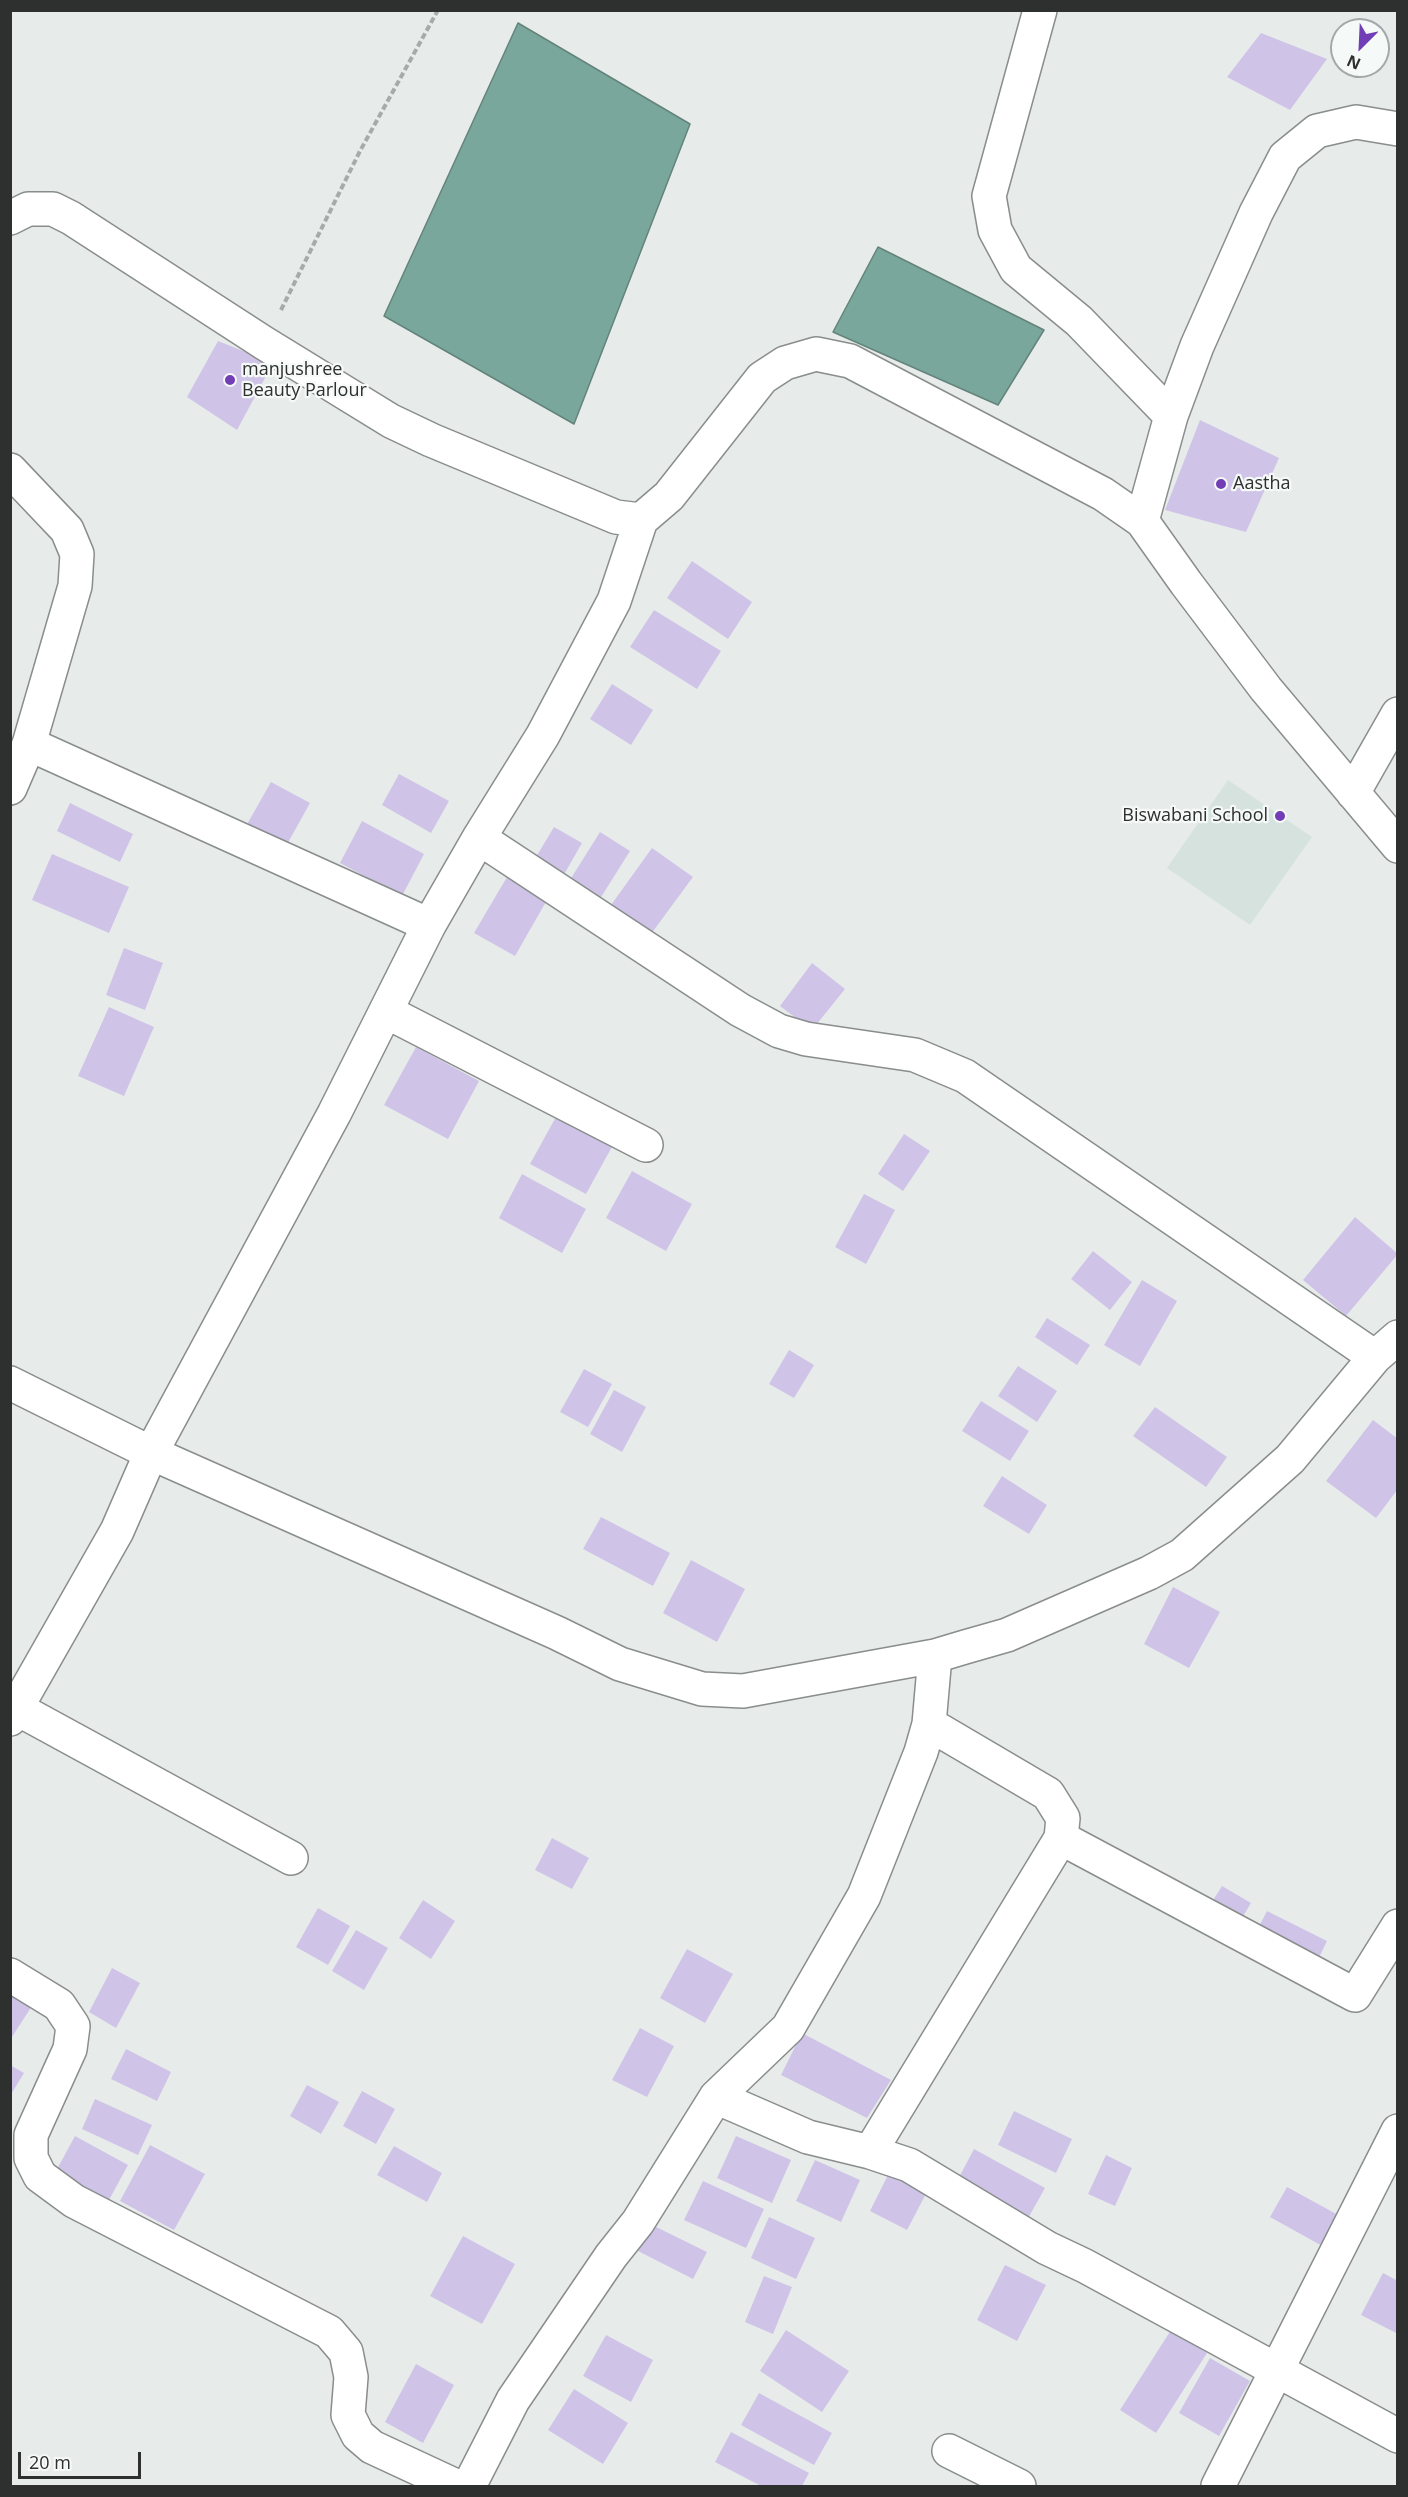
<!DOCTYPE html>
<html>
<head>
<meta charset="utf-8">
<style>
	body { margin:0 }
	#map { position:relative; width:1408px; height:2497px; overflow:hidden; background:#e7ecea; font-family:"Open Sans",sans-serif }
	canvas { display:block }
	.frame { position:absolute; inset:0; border:12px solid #2e2f2f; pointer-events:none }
	.north { position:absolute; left:1330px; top:18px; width:60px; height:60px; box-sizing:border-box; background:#f5f9f8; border:2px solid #a5a8a8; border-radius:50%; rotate:204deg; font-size:16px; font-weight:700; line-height:24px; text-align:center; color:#2e2f2f }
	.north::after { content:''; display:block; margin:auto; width:21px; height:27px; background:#723eb6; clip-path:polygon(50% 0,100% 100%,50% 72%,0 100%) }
	.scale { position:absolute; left:18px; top:2452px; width:123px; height:27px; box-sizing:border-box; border:3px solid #2e2f2f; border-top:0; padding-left:8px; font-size:18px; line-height:21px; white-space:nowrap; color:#2e2f2f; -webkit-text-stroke:4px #f5f9f8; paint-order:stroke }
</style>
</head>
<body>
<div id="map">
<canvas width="1408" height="2497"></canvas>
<div class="frame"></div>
<div class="north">N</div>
<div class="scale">20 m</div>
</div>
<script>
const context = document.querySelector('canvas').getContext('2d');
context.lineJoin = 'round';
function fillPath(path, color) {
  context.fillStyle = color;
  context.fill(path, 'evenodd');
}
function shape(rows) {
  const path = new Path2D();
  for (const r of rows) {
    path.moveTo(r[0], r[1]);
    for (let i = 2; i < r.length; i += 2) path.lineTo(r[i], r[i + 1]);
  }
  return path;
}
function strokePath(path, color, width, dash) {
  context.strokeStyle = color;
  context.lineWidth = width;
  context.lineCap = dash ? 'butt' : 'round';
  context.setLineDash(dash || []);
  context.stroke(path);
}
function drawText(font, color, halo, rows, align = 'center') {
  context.font = font + ' "Open Sans",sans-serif';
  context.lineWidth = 4.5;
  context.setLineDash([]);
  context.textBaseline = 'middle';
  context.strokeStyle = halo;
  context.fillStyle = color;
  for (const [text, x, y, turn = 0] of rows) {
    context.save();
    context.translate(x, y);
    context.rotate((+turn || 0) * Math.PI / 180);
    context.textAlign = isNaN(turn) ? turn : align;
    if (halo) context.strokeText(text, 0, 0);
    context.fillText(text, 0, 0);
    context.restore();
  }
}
fillPath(shape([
	[1228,780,1312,837,1250,925,1167,868]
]), '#d5e2de');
const water = shape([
	[518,23,690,124,574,424,384,316,518,23],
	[878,247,1044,330,998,405,833,332,878,247]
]);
fillPath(water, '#7aa79c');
strokePath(water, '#63837b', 1.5);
fillPath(shape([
	[1261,33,1327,59,1290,110,1227,77],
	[218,341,273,363,237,430,187,397],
	[1200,420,1279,458,1246,532,1165,510],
	[692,561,752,602,728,639,667,598],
	[654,610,721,651,697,689,630,647],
	[612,684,653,710,631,745,590,719],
	[399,774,449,801,431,833,382,805],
	[271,782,310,803,285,848,246,826],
	[70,803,133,834,120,862,57,831],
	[362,821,424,854,402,896,340,863],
	[554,827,582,843,562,878,533,862],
	[600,832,630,851,598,902,568,883],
	[652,848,693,877,651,934,611,905],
	[52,854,129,887,109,933,32,900],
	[507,877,547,900,515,956,474,933],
	[124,948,163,963,145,1010,106,995],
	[812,963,845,989,812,1030,780,1006],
	[109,1007,154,1027,124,1096,78,1076],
	[416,1047,479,1081,448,1139,384,1105],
	[557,1115,613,1145,586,1194,530,1164],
	[904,1134,930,1151,903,1191,878,1174],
	[632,1171,692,1204,666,1251,606,1218],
	[522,1174,586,1209,562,1253,499,1218],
	[864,1194,895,1210,866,1264,835,1247],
	[1355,1217,1398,1254,1346,1316,1303,1280],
	[1093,1251,1132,1282,1110,1310,1071,1279],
	[1142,1280,1177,1301,1140,1366,1104,1345],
	[1047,1318,1090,1345,1077,1365,1035,1337],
	[789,1350,814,1365,794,1398,769,1384],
	[1018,1366,1057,1391,1037,1422,998,1396],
	[584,1369,612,1384,588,1427,560,1412],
	[614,1390,646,1407,622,1452,590,1434],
	[981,1401,1029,1431,1010,1461,962,1431],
	[1155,1407,1227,1457,1206,1487,1133,1436],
	[1373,1420,1398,1439,1398,1489,1376,1518,1326,1481],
	[1002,1476,1047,1505,1029,1534,983,1506],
	[601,1517,670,1553,653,1586,583,1549],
	[691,1560,745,1589,717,1642,663,1613],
	[1173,1587,1220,1612,1189,1668,1144,1644],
	[552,1838,589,1858,572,1889,535,1870],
	[1222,1886,1251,1903,1230,1938,1200,1921],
	[423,1900,455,1921,431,1959,399,1938],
	[318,1908,350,1926,328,1965,296,1947],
	[1267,1911,1327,1941,1311,1974,1250,1944],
	[356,1930,388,1948,364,1990,332,1971],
	[687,1949,733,1974,705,2023,660,1998],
	[112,1968,140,1983,116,2028,89,2012],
	[10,1993,32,2006,10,2040],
	[640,2028,674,2046,647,2097,612,2080],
	[802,2033,891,2080,867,2118,781,2075],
	[126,2049,171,2072,157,2101,111,2079],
	[10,2065,24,2073,10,2096],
	[307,2085,339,2102,321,2134,290,2116],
	[362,2091,395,2109,376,2144,343,2126],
	[95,2099,152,2125,138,2155,82,2129],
	[1014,2111,1072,2139,1056,2173,998,2145],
	[75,2136,128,2165,109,2200,56,2171],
	[736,2136,791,2160,772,2203,717,2178],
	[150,2145,205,2174,174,2230,120,2201],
	[394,2146,442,2173,427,2202,377,2175],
	[974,2149,1045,2188,1026,2222,956,2183],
	[1106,2155,1132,2168,1115,2206,1088,2194],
	[815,2160,860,2180,841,2222,796,2201],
	[891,2169,929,2188,907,2230,870,2211],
	[703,2181,764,2209,746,2248,684,2220],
	[1287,2187,1340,2216,1324,2247,1270,2217],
	[769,2217,815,2238,796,2279,751,2258],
	[652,2225,707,2252,693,2279,638,2251],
	[463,2236,515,2264,482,2324,430,2296],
	[1005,2265,1046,2285,1017,2341,977,2320],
	[1383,2273,1398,2281,1398,2334,1361,2315],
	[764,2276,792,2287,773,2334,745,2322],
	[786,2330,849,2371,822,2412,760,2371],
	[1171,2330,1207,2353,1156,2433,1120,2410],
	[606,2335,653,2360,631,2402,583,2376],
	[1210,2358,1250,2381,1219,2436,1179,2413],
	[416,2364,454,2385,423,2443,385,2422],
	[574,2389,628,2423,603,2464,548,2430],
	[759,2393,832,2433,814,2465,741,2425],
	[731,2432,809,2473,802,2486,761,2486,715,2462]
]), '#cfc4e8');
const minor = shape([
	[1040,10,989,196,995,230,1016,269,1079,321,1171,416],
	[10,218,28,209,53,209,71,218,264,343,391,421,431,440,616,517,641,520,669,496,762,378,785,363,816,354,850,361,1103,494,1142,521,1186,583,1266,689,1398,846],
	[10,470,67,530,77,554,75,586,29,744,10,788],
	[1142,521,1171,416,1197,346,1256,213,1285,157,1317,131,1356,122,1398,129],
	[29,744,429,925],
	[1353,793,1398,714],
	[479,838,740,1010,779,1031,806,1039,915,1055,965,1076,1375,1357],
	[387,1012,646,1145],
	[10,1383,151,1453,557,1633,620,1664,702,1689,743,1691,935,1656,965,1647,1007,1635,1149,1573,1182,1555,1290,1459,1375,1357,1398,1337],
	[16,1708,291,1858],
	[10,1719,117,1531,151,1453,334,1114,429,925,479,838,543,735,614,601,641,520],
	[1061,1838,1355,1995,1398,1926],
	[10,1975,59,2005,73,2026,70,2049,31,2135,31,2158,40,2176,74,2201,329,2332,346,2352,351,2377,348,2415,358,2435,372,2447,456,2486],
	[716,2097,808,2137,870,2152,909,2165,1047,2248,1085,2266,1398,2436],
	[870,2152,1061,1838,1063,1818,1048,1794,929,1724],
	[949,2451,1019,2486],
	[469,2486,513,2400,611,2256,638,2222,716,2097,788,2028,864,1896,921,1752,929,1724,935,1656],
	[1218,2486,1398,2131]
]);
strokePath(minor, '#898d8c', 36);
strokePath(shape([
	[281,310,360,151,438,10]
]), '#a6aaa8', 4, [6, 3]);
strokePath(minor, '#fff', 33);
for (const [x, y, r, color] of [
	[230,380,6,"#723eb6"],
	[1221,484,6,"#723eb6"],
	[1280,816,6,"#723eb6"]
]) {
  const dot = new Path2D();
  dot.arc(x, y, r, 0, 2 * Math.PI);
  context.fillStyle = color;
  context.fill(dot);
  strokePath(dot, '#f5f9f8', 2);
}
drawText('18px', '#2e2f2f', '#f5f9f8', [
	["manjushree",242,370],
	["Beauty Parlour",242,391],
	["Aastha",1233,484],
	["Biswabani School",1268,816,"right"]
], 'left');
</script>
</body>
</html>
